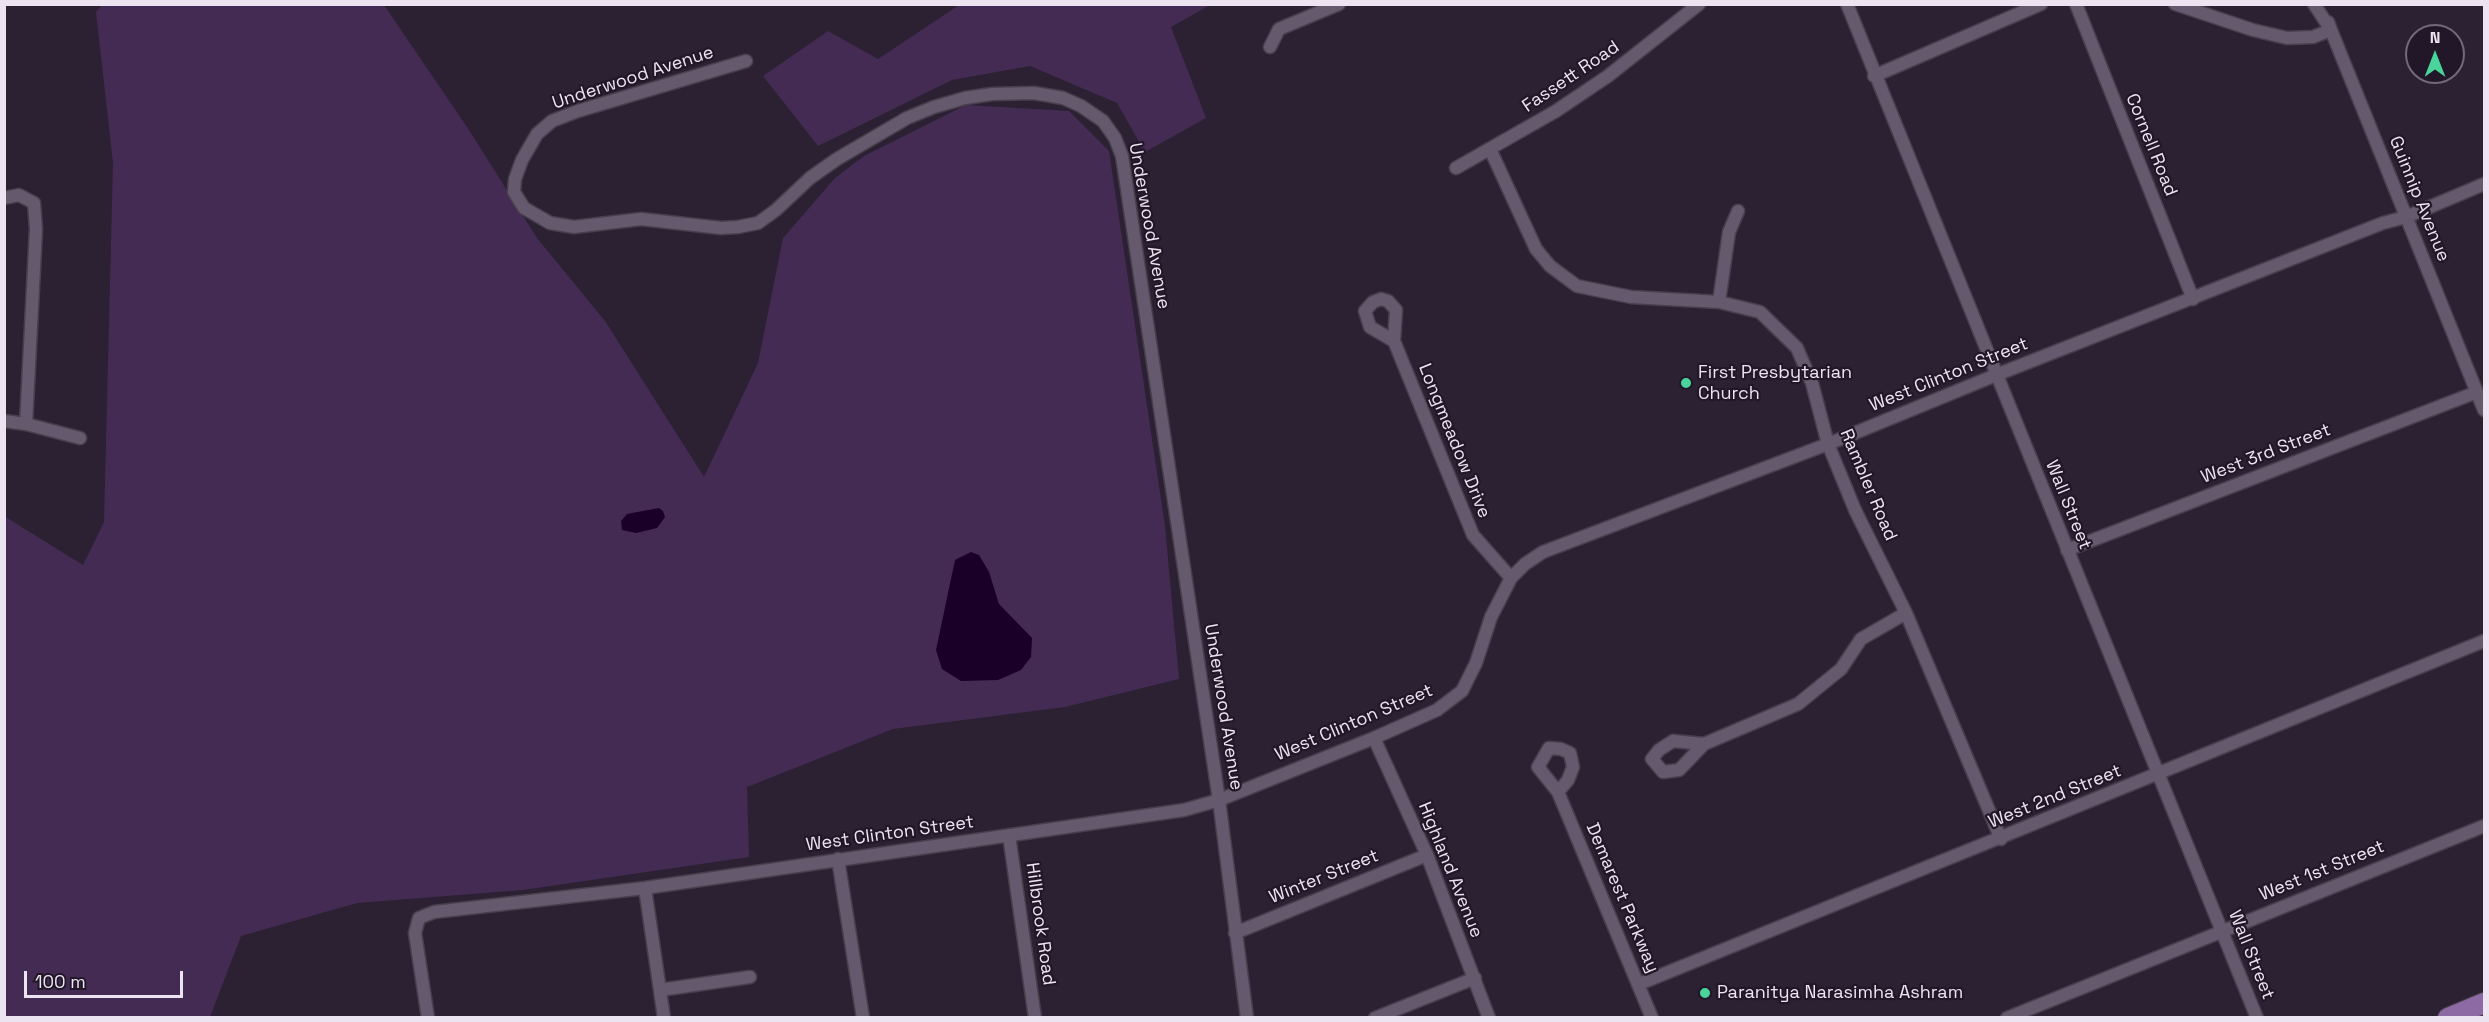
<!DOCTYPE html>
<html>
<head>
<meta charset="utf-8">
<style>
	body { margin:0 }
	#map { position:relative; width:2489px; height:1022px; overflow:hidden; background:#2b2132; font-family:"Space Grotesk",sans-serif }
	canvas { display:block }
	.frame { position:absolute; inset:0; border:6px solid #ece5f1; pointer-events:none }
	.north { position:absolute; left:2405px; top:24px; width:60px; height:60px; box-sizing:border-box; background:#221728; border:2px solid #736978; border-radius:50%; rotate:0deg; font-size:16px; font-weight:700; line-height:24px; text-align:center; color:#ece5f1 }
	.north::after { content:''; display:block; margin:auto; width:21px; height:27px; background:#4ad49c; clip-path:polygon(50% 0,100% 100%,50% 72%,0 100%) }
	.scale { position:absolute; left:24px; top:971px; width:159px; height:27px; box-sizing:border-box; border:3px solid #ece5f1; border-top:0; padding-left:8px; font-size:18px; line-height:21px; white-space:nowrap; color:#ece5f1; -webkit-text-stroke:4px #221728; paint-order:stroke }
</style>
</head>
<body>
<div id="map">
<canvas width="2489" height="1022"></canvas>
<div class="frame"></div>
<div class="north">N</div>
<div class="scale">100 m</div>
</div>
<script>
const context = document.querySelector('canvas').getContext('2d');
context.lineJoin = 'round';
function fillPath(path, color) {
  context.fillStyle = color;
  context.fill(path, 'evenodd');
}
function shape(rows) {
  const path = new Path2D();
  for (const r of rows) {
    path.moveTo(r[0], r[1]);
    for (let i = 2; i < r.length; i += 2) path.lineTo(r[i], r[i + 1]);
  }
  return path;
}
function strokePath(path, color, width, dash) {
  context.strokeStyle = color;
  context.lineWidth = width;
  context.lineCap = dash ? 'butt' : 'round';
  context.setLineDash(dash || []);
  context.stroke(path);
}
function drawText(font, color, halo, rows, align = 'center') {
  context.font = font + ' "Space Grotesk",sans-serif';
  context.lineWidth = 4.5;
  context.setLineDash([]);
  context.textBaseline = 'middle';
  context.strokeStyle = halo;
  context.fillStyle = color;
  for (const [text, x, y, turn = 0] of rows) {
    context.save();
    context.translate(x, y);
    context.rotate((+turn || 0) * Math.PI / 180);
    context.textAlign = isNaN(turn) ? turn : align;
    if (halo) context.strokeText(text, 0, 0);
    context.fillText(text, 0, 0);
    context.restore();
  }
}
fillPath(shape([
	[103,4,384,5,469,130,537,238,605,321,704,477,758,363,783,238,835,178,864,156,966,105,1069,111,1109,151,1165,526,1179,679,1065,707,893,729,747,787,749,857,523,890,357,903,241,936,210,1017,5,1017,4,516,83,565,104,522,113,163,96,12],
	[959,5,1210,5,1171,27,1206,118,1145,152,1117,103,1030,66,952,80,818,146,763,76,828,31,878,59]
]), '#442b53');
fillPath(shape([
	[659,508,663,511,665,517,657,528,636,533,622,530,621,521,627,514],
	[971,552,979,555,989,572,999,604,1032,638,1031,657,1021,670,998,680,961,681,942,669,936,650,955,560]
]), '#1a0029');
const minor = shape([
	[1847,4,2257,1018],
	[2076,4,2193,299],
	[2175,4,2253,30,2287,38,2313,37,2331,30,2328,22],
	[2314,4,2331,30,2484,410],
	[1270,47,1279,29,1339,4],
	[746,61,578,111,552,121,537,134,522,160,515,179,514,192,524,208,550,223,574,227,641,219,721,228,738,227,758,223,776,210,810,178,837,159,907,118,934,107,965,98,992,94,1034,93,1063,98,1081,106,1103,121,1115,138,1122,156,1219,800,1247,1018],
	[1874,76,2041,4],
	[1490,149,1536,249,1550,266,1577,286,1631,297,1719,302,1760,312,1797,348,1812,383,1828,444,1855,510,1906,613,2001,839],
	[1456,168,1556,111,1608,76,1699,4],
	[4,198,19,195,34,203,36,229,26,424],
	[1381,299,1388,301,1396,310,1394,341,1370,327,1365,311,1373,302,1381,299],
	[1719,302,1729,232,1738,211],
	[1394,341,1473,535,1511,578],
	[4,421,26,424,80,438],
	[2067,550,2477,392],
	[1374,738,1427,855,1489,1018],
	[1673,741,1704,744,1679,770,1663,772,1652,759,1659,750,1673,741],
	[1704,744,1798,704,1841,669,1861,639,1906,613],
	[1549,748,1561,749,1570,753,1573,767,1568,780,1558,792,1538,767,1549,748],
	[1558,792,1652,1018],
	[1009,835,1035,1018],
	[838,859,863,1018],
	[645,888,664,1018],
	[1235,933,1427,855],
	[1639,984,2484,641],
	[660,990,750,977],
	[428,1018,415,933,419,918,434,912,645,888,1184,810,1219,800,1374,738,1437,710,1462,691,1476,663,1491,617,1511,578,1525,564,1543,552,1828,444,1996,375,2383,223,2406,217,2484,184],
	[1375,1018,1475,978],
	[2007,1018,2484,826]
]);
const primary = shape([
	[2448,1018,2484,1003]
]);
strokePath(minor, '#483f4d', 15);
strokePath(primary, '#483f4d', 22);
strokePath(minor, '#65596d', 12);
strokePath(primary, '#8e6aa4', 20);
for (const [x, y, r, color] of [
	[1686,383,6,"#4ad49c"],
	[1705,993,6,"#4ad49c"]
]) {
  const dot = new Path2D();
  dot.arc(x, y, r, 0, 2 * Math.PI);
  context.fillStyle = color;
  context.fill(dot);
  strokePath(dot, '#221728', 2);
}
drawText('18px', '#ece5f1', '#221728', [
	["Fassett Road",1571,77,-34],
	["Underwood Avenue",633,78,-18],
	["Cornell Road",2151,145,68],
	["Guinnip Avenue",2419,199,68],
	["Underwood Avenue",1149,226,80],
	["West Clinton Street",1949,375,-22],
	["Longmeadow Drive",1454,441,68],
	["West 3rd Street",2266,454,-21],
	["Rambler Road",1868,485,67],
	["Wall Street",2068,505,68],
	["Underwood Avenue",1223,707,81],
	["West Clinton Street",1354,723,-23],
	["West 2nd Street",2055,797,-22],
	["West Clinton Street",890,834,-8],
	["Highland Avenue",1450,870,68],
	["West 1st Street",2322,871,-22],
	["Winter Street",1324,877,-22],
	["Demarest Parkway",1622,898,67],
	["Hillbrook Road",1040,924,82],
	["Wall Street",2251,955,68]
]);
drawText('18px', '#ece5f1', '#221728', [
	["First Presbytarian",1698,373],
	["Church",1698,394],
	["Paranitya Narasimha Ashram",1717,993]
], 'left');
</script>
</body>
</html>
